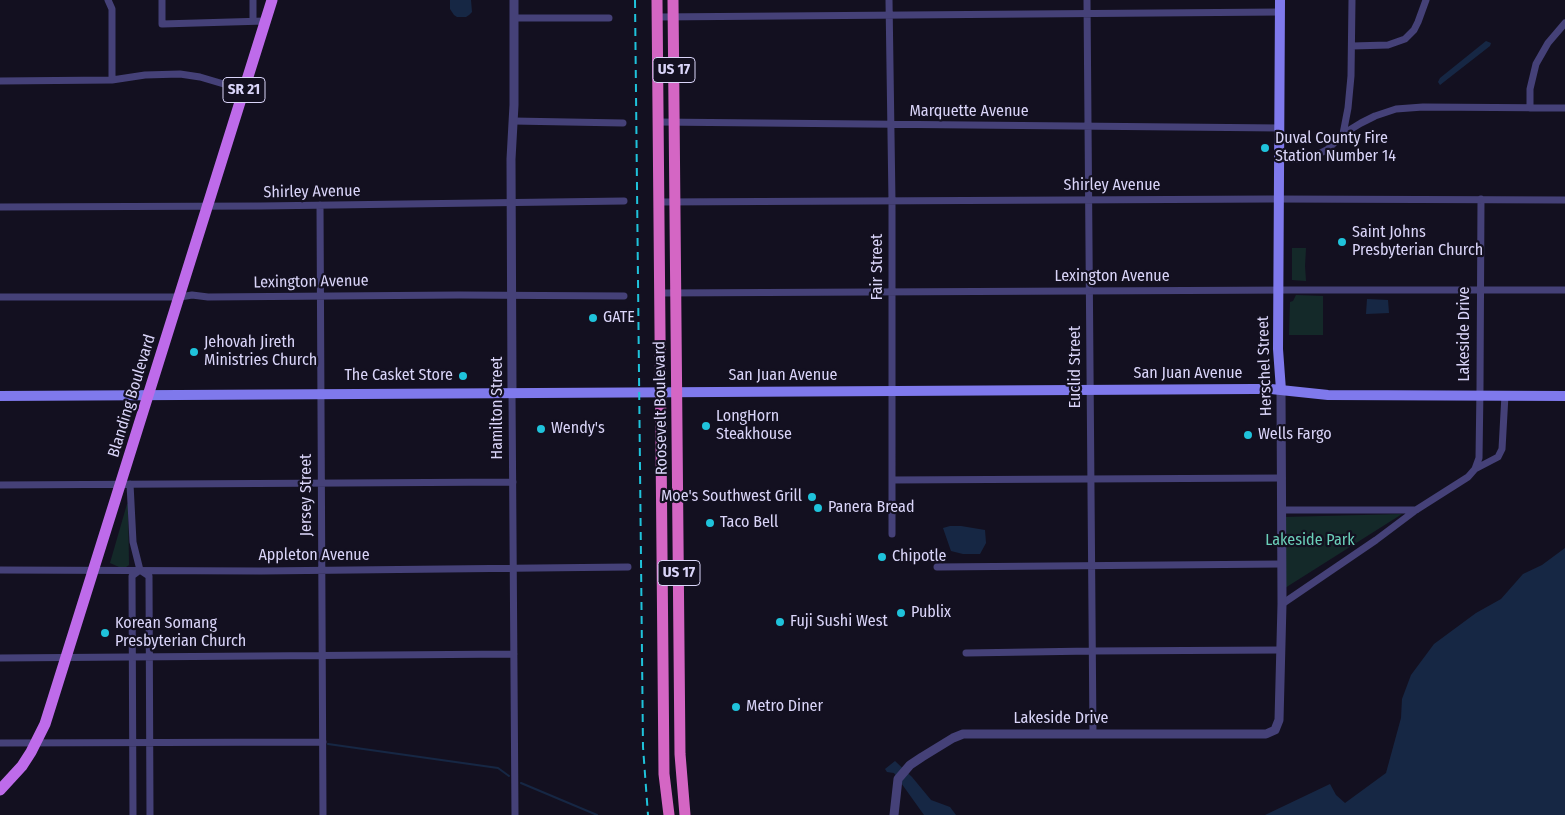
<!DOCTYPE html>
<html>
<head>
<meta charset="utf-8">
<style>
	body { margin:0 }
	canvas { display:block; background:#131020 }
</style>
</head>
<body>
<canvas width="1565" height="815"></canvas>
<script>
const context = document.querySelector('canvas').getContext('2d');
context.lineJoin = 'round';
function fillPath(path, color) {
  context.fillStyle = color;
  context.fill(path, 'evenodd');
}
function shape(rows) {
  const path = new Path2D();
  for (const r of rows) {
    path.moveTo(r[0], r[1]);
    for (let i = 2; i < r.length; i += 2) path.lineTo(r[i], r[i + 1]);
  }
  return path;
}
function strokePath(path, color, width, dash) {
  context.strokeStyle = color;
  context.lineWidth = width;
  context.lineCap = dash ? 'butt' : 'round';
  context.setLineDash(dash || []);
  context.stroke(path);
}
function drawText(font, color, halo, rows, align = 'center') {
  context.font = font + ' "Fira Sans Condensed",sans-serif';
  context.lineWidth = 4.5;
  context.setLineDash([]);
  context.textBaseline = 'middle';
  context.strokeStyle = halo;
  context.fillStyle = color;
  for (const [text, x, y, turn = 0] of rows) {
    context.save();
    context.translate(x, y);
    context.rotate((+turn || 0) * Math.PI / 180);
    context.textAlign = isNaN(turn) ? turn : align;
    if (halo) context.strokeText(text, 0, 0);
    context.fillText(text, 0, 0);
    context.restore();
  }
}
fillPath(shape([
	[1292,248,1306,248,1305,266,1306,281,1292,280],
	[1296,295,1323,296,1323,335,1289,335,1290,302,1293,301],
	[127,504,128,504,129,565,126,567,119,567,110,563],
	[1402,514,1285,588,1284,517]
]), '#142929');
fillPath(shape([
	[450,0,471,0,472,12,469,15,466,17,457,17,454,15,450,9],
	[1486,41,1491,43,1490,46,1440,85,1438,82,1440,78],
	[1367,299,1388,300,1389,313,1366,314],
	[950,526,961,526,985,530,986,543,980,554,963,554,951,551,943,528],
	[1565,548,1565,815,1265,815,1330,784,1336,795,1345,803,1386,773,1401,718,1402,699,1411,675,1434,644,1476,613,1501,599,1523,574,1542,565],
	[895,761,912,777,931,800,950,807,956,815,924,815,894,773,887,772,885,769]
]), '#162744');
strokePath(shape([
	[328,744,498,768,509,776],
	[521,783,597,815]
]), '#162744', 2);
strokePath(shape([
	[108,0,112,9,112,80],
	[162,0,162,24,265,21],
	[889,0,892,201,892,534],
	[1087,0,1093,734],
	[657,17,1280,12],
	[514,18,609,18],
	[253,21,253,0],
	[1352,46,1388,45,1405,39,1414,30,1418,22,1426,0],
	[0,81,112,80,145,75,180,74,200,77,244,90],
	[1530,108,1530,89,1536,64,1548,43,1565,23],
	[513,121,623,123],
	[658,122,1280,128],
	[1343,134,1348,108,1351,76,1352,0],
	[1280,159,1303,159,1315,156,1328,149,1343,134,1361,123,1375,116,1396,109,1423,107,1565,108],
	[659,202,1272,199,1565,200],
	[320,205,323,815],
	[0,207,261,206,624,201],
	[660,293,1291,290,1565,290],
	[0,297,180,297,192,295,208,297,459,295,624,296],
	[512,393,515,815],
	[1475,469,1498,457,1502,449,1505,395],
	[892,480,1282,478],
	[130,484,133,542,140,570,149,576,150,815],
	[0,485,513,482],
	[1282,510,1416,510],
	[937,567,1281,564],
	[0,570,261,571,628,567],
	[1282,604,1376,540,1416,510,1468,477,1475,469,1479,458,1480,388,1481,199],
	[966,653,1092,651,1280,650],
	[0,658,514,654],
	[0,743,323,742],
	[133,815,132,576,140,570]
]), '#454178', 7);
strokePath(shape([
	[512,393,511,159,514,105,514,0],
	[894,815,898,779,910,765,922,757,953,738,963,734,1266,734,1275,730,1279,720,1282,604,1281,390]
]), '#454178', 9);
strokePath(shape([
	[1280,0,1278,349,1281,390],
	[0,396,1254,389,1271,389,1328,395,1565,396]
]), '#7f79ec', 10);
strokePath(shape([
	[0,790,22,766,31,752,45,724,51,705,272,0]
]), '#be6bea', 11);
strokePath(shape([
	[657,0,664,774,669,815],
	[673,0,680,754,685,815]
]), '#d466c4', 11);
strokePath(shape([
	[635,0,643,747,648,815]
]), '#1fc3db', 2, [8, 6]);
for (const [x, y, r, color] of [
	[1265,148,5,"#1fc3db"],
	[1342,242,5,"#1fc3db"],
	[593,318,5,"#1fc3db"],
	[194,352,5,"#1fc3db"],
	[463,376,5,"#1fc3db"],
	[706,426,5,"#1fc3db"],
	[541,429,5,"#1fc3db"],
	[1248,435,5,"#1fc3db"],
	[812,497,5,"#1fc3db"],
	[818,508,5,"#1fc3db"],
	[710,523,5,"#1fc3db"],
	[882,557,5,"#1fc3db"],
	[901,613,5,"#1fc3db"],
	[780,622,5,"#1fc3db"],
	[105,633,5,"#1fc3db"],
	[736,707,5,"#1fc3db"]
]) {
  const dot = new Path2D();
  dot.arc(x, y, r, 0, 2 * Math.PI);
  context.fillStyle = color;
  context.fill(dot);
  strokePath(dot, '#131020', 2);
}
for (const [x, y, w] of [
	[674,70,42],
	[244,90,42],
	[679,573,42]
]) {
  const box = new Path2D();
  box.roundRect(x - w / 2, y - 12.5, w, 25, 4);
  context.fillStyle = '#131020';
  context.fill(box);
  strokePath(box, '#dad5f9', 1);
}
drawText('bold 15px', '#dad5f9', null, [
	["US 17",674,70],
	["SR 21",244,90],
	["US 17",679,573]
]);
drawText('16px', '#dad5f9', '#131020', [
	["Marquette Avenue",969,112],
	["Shirley Avenue",1112,186],
	["Shirley Avenue",312,192,-1],
	["Fair Street",878,267,-90],
	["Lexington Avenue",1112,277],
	["Lexington Avenue",311,282,-1],
	["Lakeside Drive",1465,334,-90],
	["Herschel Street",1265,366,-92],
	["Euclid Street",1076,367,-90],
	["San Juan Avenue",1188,374],
	["San Juan Avenue",783,376],
	["Blanding Boulevard",132,396,-73],
	["Hamilton Street",498,408,-90],
	["Roosevelt Boulevard",661,408,-91],
	["Jersey Street",307,495,-90],
	["Appleton Avenue",314,556],
	["Lakeside Drive",1061,719]
]);
drawText('16px', '#dad5f9', '#131020', [
	["Duval County Fire",1275,139],
	["Station Number 14",1275,157],
	["Saint Johns",1352,233],
	["Presbyterian Church",1352,251],
	["GATE",603,318],
	["Jehovah Jireth",204,343],
	["Ministries Church",204,361],
	["The Casket Store",453,376,"right"],
	["LongHorn",716,417],
	["Steakhouse",716,435],
	["Wendy's",551,429],
	["Wells Fargo",1258,435],
	["Moe's Southwest Grill",802,497,"right"],
	["Panera Bread",828,508],
	["Taco Bell",720,523],
	["Chipotle",892,557],
	["Publix",911,613],
	["Fuji Sushi West",790,622],
	["Korean Somang",115,624],
	["Presbyterian Church",115,642],
	["Metro Diner",746,707]
], 'left');
drawText('16px', '#6bcfb9', '#131020', [
	["Lakeside Park",1310,541]
]);
</script>
</body>
</html>
